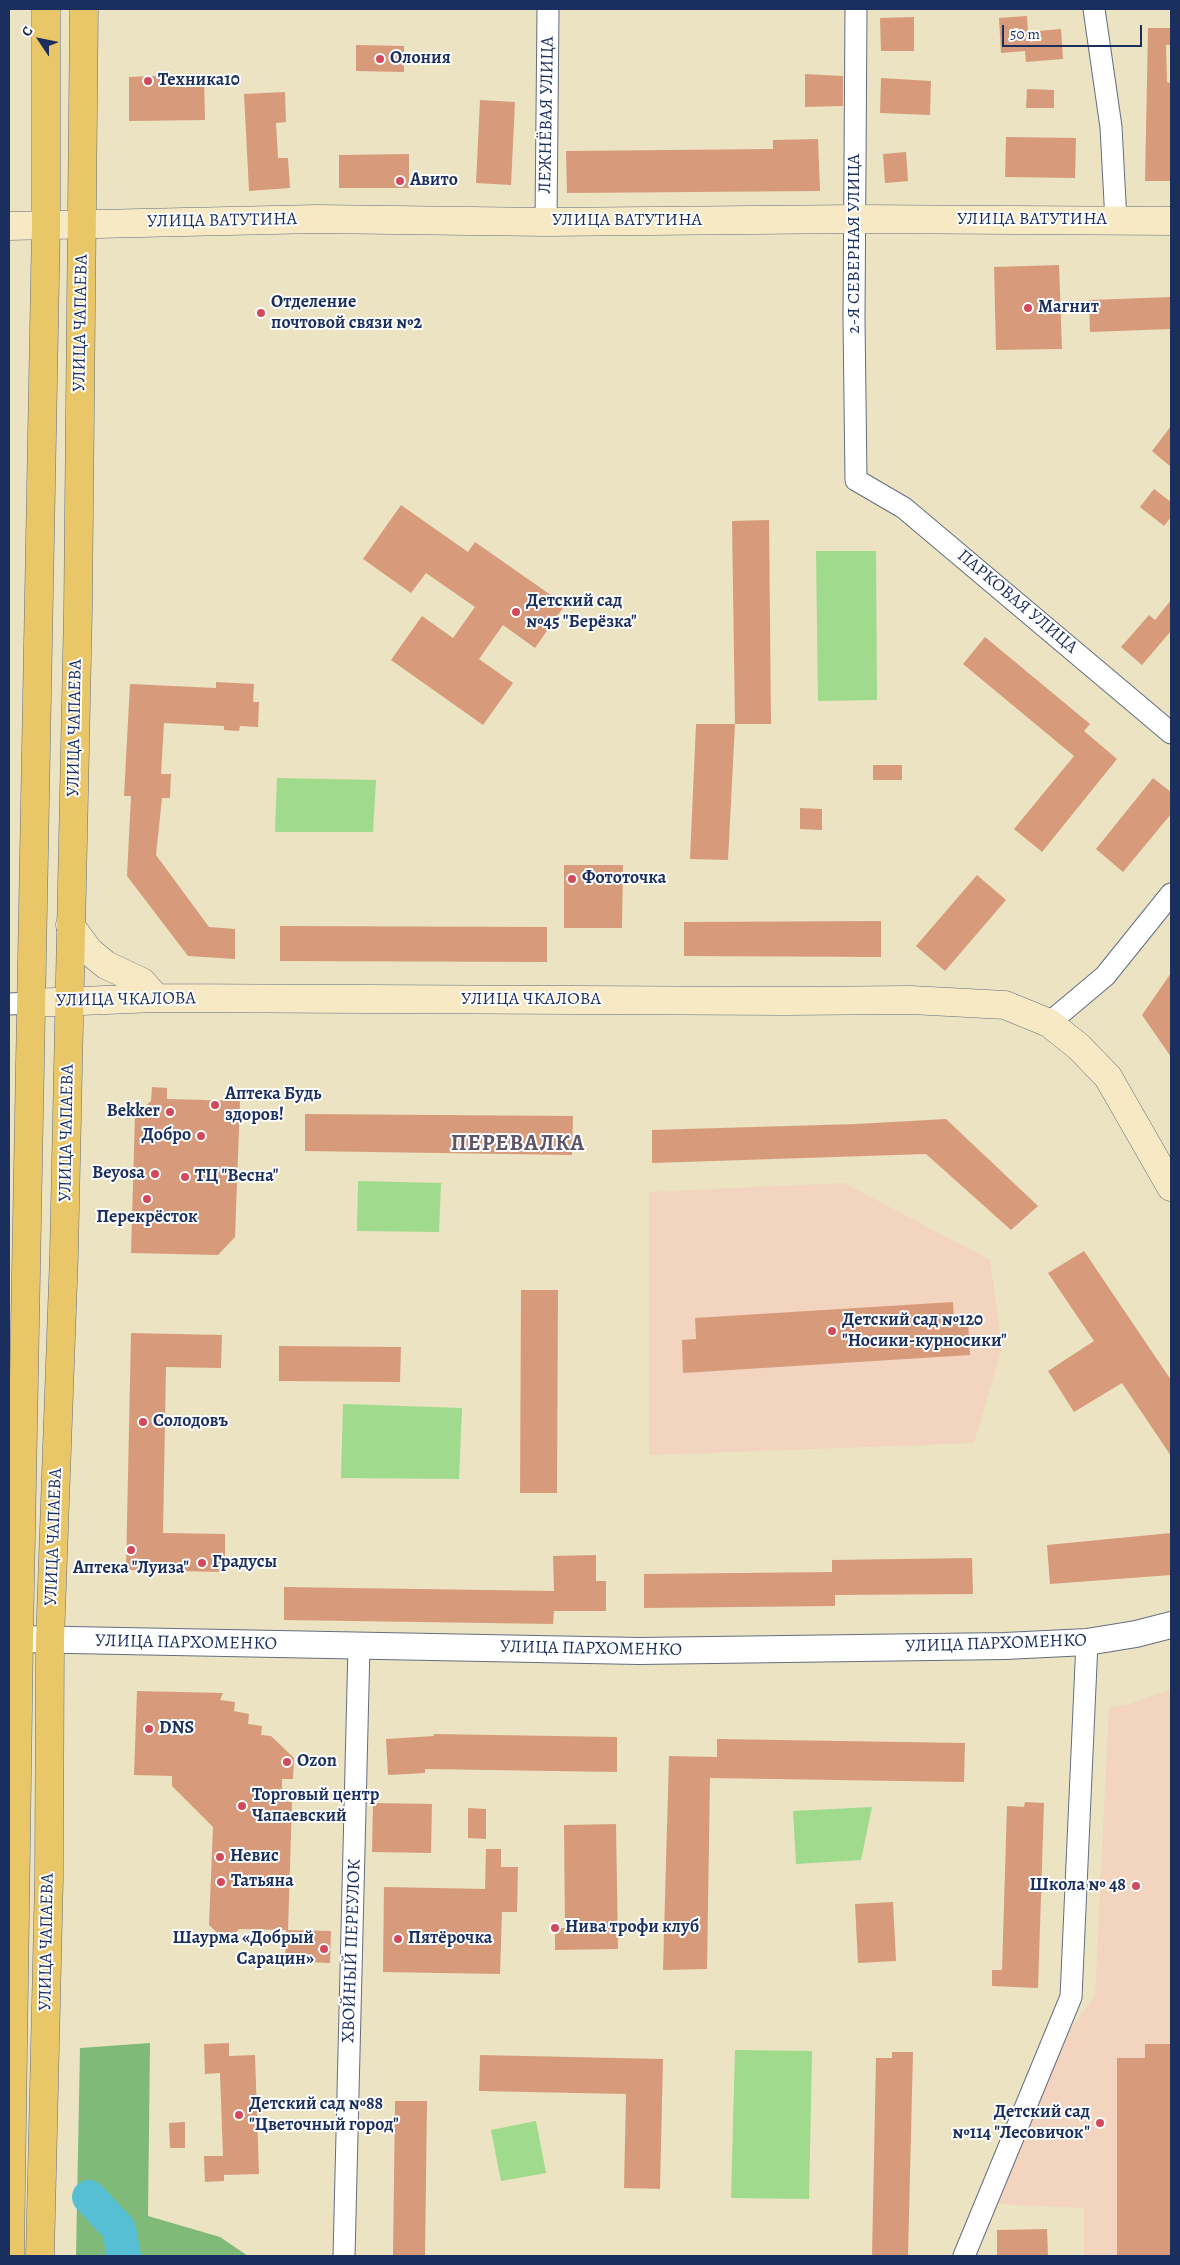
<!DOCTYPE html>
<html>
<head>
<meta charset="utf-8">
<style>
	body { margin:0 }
	#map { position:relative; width:1180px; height:2265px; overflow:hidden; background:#ebe3c1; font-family:Alegreya,serif }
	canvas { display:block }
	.frame { position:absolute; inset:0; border:10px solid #1b2f5e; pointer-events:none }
	.north { position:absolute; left:15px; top:15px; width:50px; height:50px; -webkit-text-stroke:4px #fff; paint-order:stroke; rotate:304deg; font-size:14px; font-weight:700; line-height:20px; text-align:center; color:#1b2f5e }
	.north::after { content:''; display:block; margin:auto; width:18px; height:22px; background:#1b2f5e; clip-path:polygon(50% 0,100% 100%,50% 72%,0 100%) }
	.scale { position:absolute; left:1002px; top:25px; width:140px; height:22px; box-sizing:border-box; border:2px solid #1b2f5e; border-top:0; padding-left:6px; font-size:15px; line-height:18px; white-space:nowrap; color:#1b2f5e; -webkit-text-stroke:4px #fff; paint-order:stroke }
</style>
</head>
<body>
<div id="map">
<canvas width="1180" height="2265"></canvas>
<div class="frame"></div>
<div class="north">С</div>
<div class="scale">50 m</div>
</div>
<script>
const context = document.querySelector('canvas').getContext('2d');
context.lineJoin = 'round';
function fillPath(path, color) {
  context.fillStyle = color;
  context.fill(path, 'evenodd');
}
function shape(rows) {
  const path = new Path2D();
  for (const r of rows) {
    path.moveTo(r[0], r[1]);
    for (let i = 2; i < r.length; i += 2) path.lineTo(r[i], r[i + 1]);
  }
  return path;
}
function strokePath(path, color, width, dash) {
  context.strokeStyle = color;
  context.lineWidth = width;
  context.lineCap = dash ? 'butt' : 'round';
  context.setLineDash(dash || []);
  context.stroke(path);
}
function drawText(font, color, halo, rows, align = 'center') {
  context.font = font + ' Alegreya,serif';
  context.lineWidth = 4;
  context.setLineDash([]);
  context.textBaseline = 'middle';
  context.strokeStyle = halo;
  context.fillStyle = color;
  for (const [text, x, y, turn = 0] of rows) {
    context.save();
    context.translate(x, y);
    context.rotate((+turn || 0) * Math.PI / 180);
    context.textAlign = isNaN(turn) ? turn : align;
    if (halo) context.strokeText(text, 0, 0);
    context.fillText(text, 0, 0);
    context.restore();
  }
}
fillPath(shape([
	[844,1183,990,1260,1002,1348,974,1443,649,1455,649,1192],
	[1171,1689,1171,2256,1084,2256,1084,2208,997,2204,1061,2042,1095,1996,1109,1708,1130,1704]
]), '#f3d4bf');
fillPath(shape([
	[816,551,876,551,877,700,818,701],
	[277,778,376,780,373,832,275,832],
	[358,1181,441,1183,439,1232,357,1231],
	[343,1404,462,1408,459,1479,341,1478],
	[872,1807,861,1860,796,1864,793,1811],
	[735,2050,812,2051,809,2199,731,2198],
	[536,2121,546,2173,501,2181,491,2130]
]), '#9fda8d');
fillPath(shape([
	[150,2043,148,2216,220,2237,248,2256,76,2256,80,2048]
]), '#7fba78');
strokePath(shape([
	[89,2197,119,2229,124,2256]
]), '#57bfd4', 34);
fillPath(shape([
	[1027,16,1028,32,1061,29,1063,59,1026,62,1025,51,1001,53,999,18],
	[914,17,914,51,881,51,880,18],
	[1148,28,1171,28,1171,45,1166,45,1167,82,1171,83,1171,181,1145,181],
	[356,45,404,46,404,72,356,71],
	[204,74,205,120,129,121,129,77],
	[805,74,843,76,843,106,805,107],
	[881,78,931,81,930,115,880,113],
	[1027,89,1054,90,1054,108,1026,108],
	[285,92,286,122,276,123,278,158,288,158,290,188,249,191,244,94],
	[480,100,515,102,511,185,476,183],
	[1006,137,1076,138,1075,178,1005,177],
	[818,139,820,191,567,193,566,151,773,149,773,140],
	[906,152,908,181,885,183,883,154],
	[409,154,409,188,339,188,339,155],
	[1059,265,1062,349,996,350,994,267],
	[1171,297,1171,329,1090,332,1089,300],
	[1171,426,1171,467,1152,451],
	[1154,489,1171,502,1171,517,1164,526,1140,507],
	[401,505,468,552,475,542,565,605,535,648,503,625,479,659,513,683,483,725,391,660,422,616,453,638,475,607,426,573,411,593,363,559],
	[769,520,771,724,735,724,732,521],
	[1171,600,1171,631,1142,665,1121,647,1149,615,1155,620],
	[985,637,1090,724,1084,731,1117,759,1042,852,1014,829,1074,756,963,664],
	[216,682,254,684,253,702,259,702,258,727,240,726,239,731,224,730,224,726,164,723,161,774,171,774,170,798,162,798,156,855,209,927,235,929,235,959,188,956,127,876,131,796,124,796,130,684,216,688],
	[696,724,735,724,728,860,690,859],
	[873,765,902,765,902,780,873,780],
	[1153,778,1171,792,1171,814,1123,872,1096,849],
	[800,808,822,809,822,830,800,829],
	[564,865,623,865,622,928,564,928],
	[977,875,1006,900,945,971,916,946],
	[881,921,881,957,684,956,684,922],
	[280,926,547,927,547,962,280,961],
	[1171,973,1171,1057,1142,1015],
	[152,1087,167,1088,167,1099,240,1101,235,1237,218,1255,131,1253,135,1116,151,1101],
	[305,1114,573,1116,572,1155,305,1151],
	[946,1119,1038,1206,1011,1230,926,1154,652,1163,652,1130,856,1124],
	[1084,1251,1171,1380,1171,1456,1122,1383,1074,1412,1048,1371,1094,1341,1048,1273],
	[521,1290,558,1290,557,1493,520,1493],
	[953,1302,954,1322,968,1321,970,1355,683,1373,682,1340,696,1339,695,1318],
	[131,1333,222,1335,221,1368,166,1367,163,1533,225,1534,225,1572,126,1570],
	[279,1346,401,1347,400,1382,279,1381],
	[1171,1533,1171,1575,1050,1584,1047,1545],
	[596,1555,596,1581,606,1581,606,1611,554,1611,553,1624,284,1620,284,1587,554,1591,553,1556],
	[972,1558,973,1594,835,1595,835,1606,644,1608,644,1574,832,1572,832,1560],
	[137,1691,223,1693,220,1700,235,1702,234,1711,249,1714,248,1724,262,1726,261,1735,271,1736,294,1758,293,1779,282,1779,282,1801,292,1802,288,1930,331,1931,330,1963,285,1961,286,1930,239,1929,227,1942,209,1925,213,1827,172,1786,172,1776,134,1775],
	[434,1734,617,1737,617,1772,425,1769,425,1773,388,1775,386,1739,434,1736],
	[717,1739,965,1743,964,1782,710,1778,707,1969,663,1970,669,1756,717,1757],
	[1025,1802,1044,1803,1038,1988,992,1986,992,1970,1002,1970,1007,1806,1024,1807],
	[373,1803,432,1804,431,1853,372,1852],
	[468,1808,486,1809,486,1839,468,1838],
	[616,1824,618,1949,555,1950,555,1928,565,1928,564,1825],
	[486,1849,501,1849,501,1867,518,1867,517,1912,502,1912,500,1974,383,1972,384,1887,485,1889],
	[893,1902,896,1961,858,1963,855,1904],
	[229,2043,229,2056,255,2055,259,2174,224,2175,224,2181,205,2182,204,2156,223,2156,220,2073,205,2074,204,2044],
	[1145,2044,1171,2044,1171,2256,1117,2256,1117,2058,1145,2058],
	[892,2052,913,2052,908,2256,872,2256,876,2058,892,2058],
	[480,2055,663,2059,660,2189,624,2188,626,2094,479,2091],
	[395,2101,427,2101,425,2256,393,2256],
	[185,2122,185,2148,170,2148,169,2123],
	[1047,2229,1048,2256,997,2256,997,2230]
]), '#d79b7c');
const minor = shape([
	[856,9,854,318,856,480,904,508,1171,733],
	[1094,9,1111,127,1116,221],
	[546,222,548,9],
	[9,1004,31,1003],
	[1049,1023,1105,976,1171,894],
	[344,2256,359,1646],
	[964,2256,1071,1997,1087,1642]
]);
const tertiary = shape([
	[19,1639,639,1651,1005,1646,1087,1642,1136,1634,1171,1625]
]);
const secondary = shape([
	[9,226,317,219,546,222,856,219,1171,221],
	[70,925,89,951,106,965,142,982,156,998],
	[31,1003,156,998,786,1001,911,1000,1005,1005,1049,1023,1079,1047,1108,1077,1171,1187]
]);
const primary = shape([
	[10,2256,19,1639,46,225,46,9],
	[40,2256,49,1878,50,1640,64,1254,78,610,84,9]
]);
strokePath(minor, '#646e81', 23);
strokePath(tertiary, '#646e81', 28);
strokePath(secondary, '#646e81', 29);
strokePath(primary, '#646e81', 29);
strokePath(minor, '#fff', 21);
strokePath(tertiary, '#fff', 26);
strokePath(secondary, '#f6e9c3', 28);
strokePath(primary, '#e9c769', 28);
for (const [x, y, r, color] of [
	[380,59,5,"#d1495b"],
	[148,81,5,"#d1495b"],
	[400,181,5,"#d1495b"],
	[1028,308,5,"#d1495b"],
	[261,313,5,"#d1495b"],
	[516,612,5,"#d1495b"],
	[572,879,5,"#d1495b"],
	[215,1105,5,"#d1495b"],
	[170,1112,5,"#d1495b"],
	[201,1136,5,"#d1495b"],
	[155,1174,5,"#d1495b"],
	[185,1177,5,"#d1495b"],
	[147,1199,5,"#d1495b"],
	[832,1331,5,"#d1495b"],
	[143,1422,5,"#d1495b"],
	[131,1550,5,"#d1495b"],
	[202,1563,5,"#d1495b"],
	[149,1729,5,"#d1495b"],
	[287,1762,5,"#d1495b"],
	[242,1806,5,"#d1495b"],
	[220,1857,5,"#d1495b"],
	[221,1882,5,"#d1495b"],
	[1136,1886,5,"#d1495b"],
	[555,1928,5,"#d1495b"],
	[398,1939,5,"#d1495b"],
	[324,1949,5,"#d1495b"],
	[239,2115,5,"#d1495b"],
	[1100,2123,5,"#d1495b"]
]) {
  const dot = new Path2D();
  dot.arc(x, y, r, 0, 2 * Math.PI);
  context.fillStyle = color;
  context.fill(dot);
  strokePath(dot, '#fff', 2);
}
drawText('bold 18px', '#1b2f5e', '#fff', [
	["Олония",390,59],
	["Техника10",158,81],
	["Авито",410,181],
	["Отделение",271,303],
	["почтовой связи №2",271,324],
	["Магнит",1038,308],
	["Детский сад",526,602],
	["№45 \"Берёзка\"",526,623],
	["Фототочка",582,879],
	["Аптека Будь",225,1095],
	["здоров!",225,1116],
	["Bekker",160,1112,"right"],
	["Добро",191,1136,"right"],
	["Beyosa",145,1174,"right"],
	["ТЦ \"Весна\"",195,1177],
	["Перекрёсток",147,1218,"center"],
	["Детский сад №120",842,1321],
	["\"Носики-курносики\"",842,1342],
	["Солодовъ",153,1422],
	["Градусы",212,1563],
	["Аптека \"Луиза\"",131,1569,"center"],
	["DNS",159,1729],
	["Ozon",297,1762],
	["Торговый центр",252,1796],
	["Чапаевский",252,1817],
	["Невис",230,1857],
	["Татьяна",231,1882],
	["Школа № 48",1126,1886,"right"],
	["Нива трофи клуб",565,1928],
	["Шаурма «Добрый",314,1939,"right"],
	["Сарацин»",314,1960,"right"],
	["Пятёрочка",408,1939],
	["Детский сад №88",249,2105],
	["\"Цветочный город\"",249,2126],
	["Детский сад",1090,2113,"right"],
	["№114 \"Лесовичок\"",1090,2134,"right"]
], 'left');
drawText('18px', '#1b2f5e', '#fff', [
	["ЛЕЖНЁВАЯ УЛИЦА",547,115,-89],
	["УЛИЦА ВАТУТИНА",1032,220],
	["УЛИЦА ВАТУТИНА",222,221,-1],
	["УЛИЦА ВАТУТИНА",627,221],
	["2-Я СЕВЕРНАЯ УЛИЦА",855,244,-90],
	["УЛИЦА ЧАПАЕВА",81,323,-89],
	["ПАРКОВАЯ УЛИЦА",1017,602,40],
	["УЛИЦА ЧАПАЕВА",75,728,-89],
	["УЛИЦА ЧКАЛОВА",126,1000,-1],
	["УЛИЦА ЧКАЛОВА",531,1000],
	["УЛИЦА ЧАПАЕВА",67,1133,-89],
	["УЛИЦА ЧАПАЕВА",54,1537,-88],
	["УЛИЦА ПАРХОМЕНКО",186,1643,1],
	["УЛИЦА ПАРХОМЕНКО",996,1644,-2],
	["УЛИЦА ПАРХОМЕНКО",591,1649,1],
	["УЛИЦА ЧАПАЕВА",47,1942,-89],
	["ХВОЙНЫЙ ПЕРЕУЛОК",352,1951,-88]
]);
context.letterSpacing = '1px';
drawText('bold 22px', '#5d5568', '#fff', [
	["ПЕРЕВАЛКА",518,1145]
]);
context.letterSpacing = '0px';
</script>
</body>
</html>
